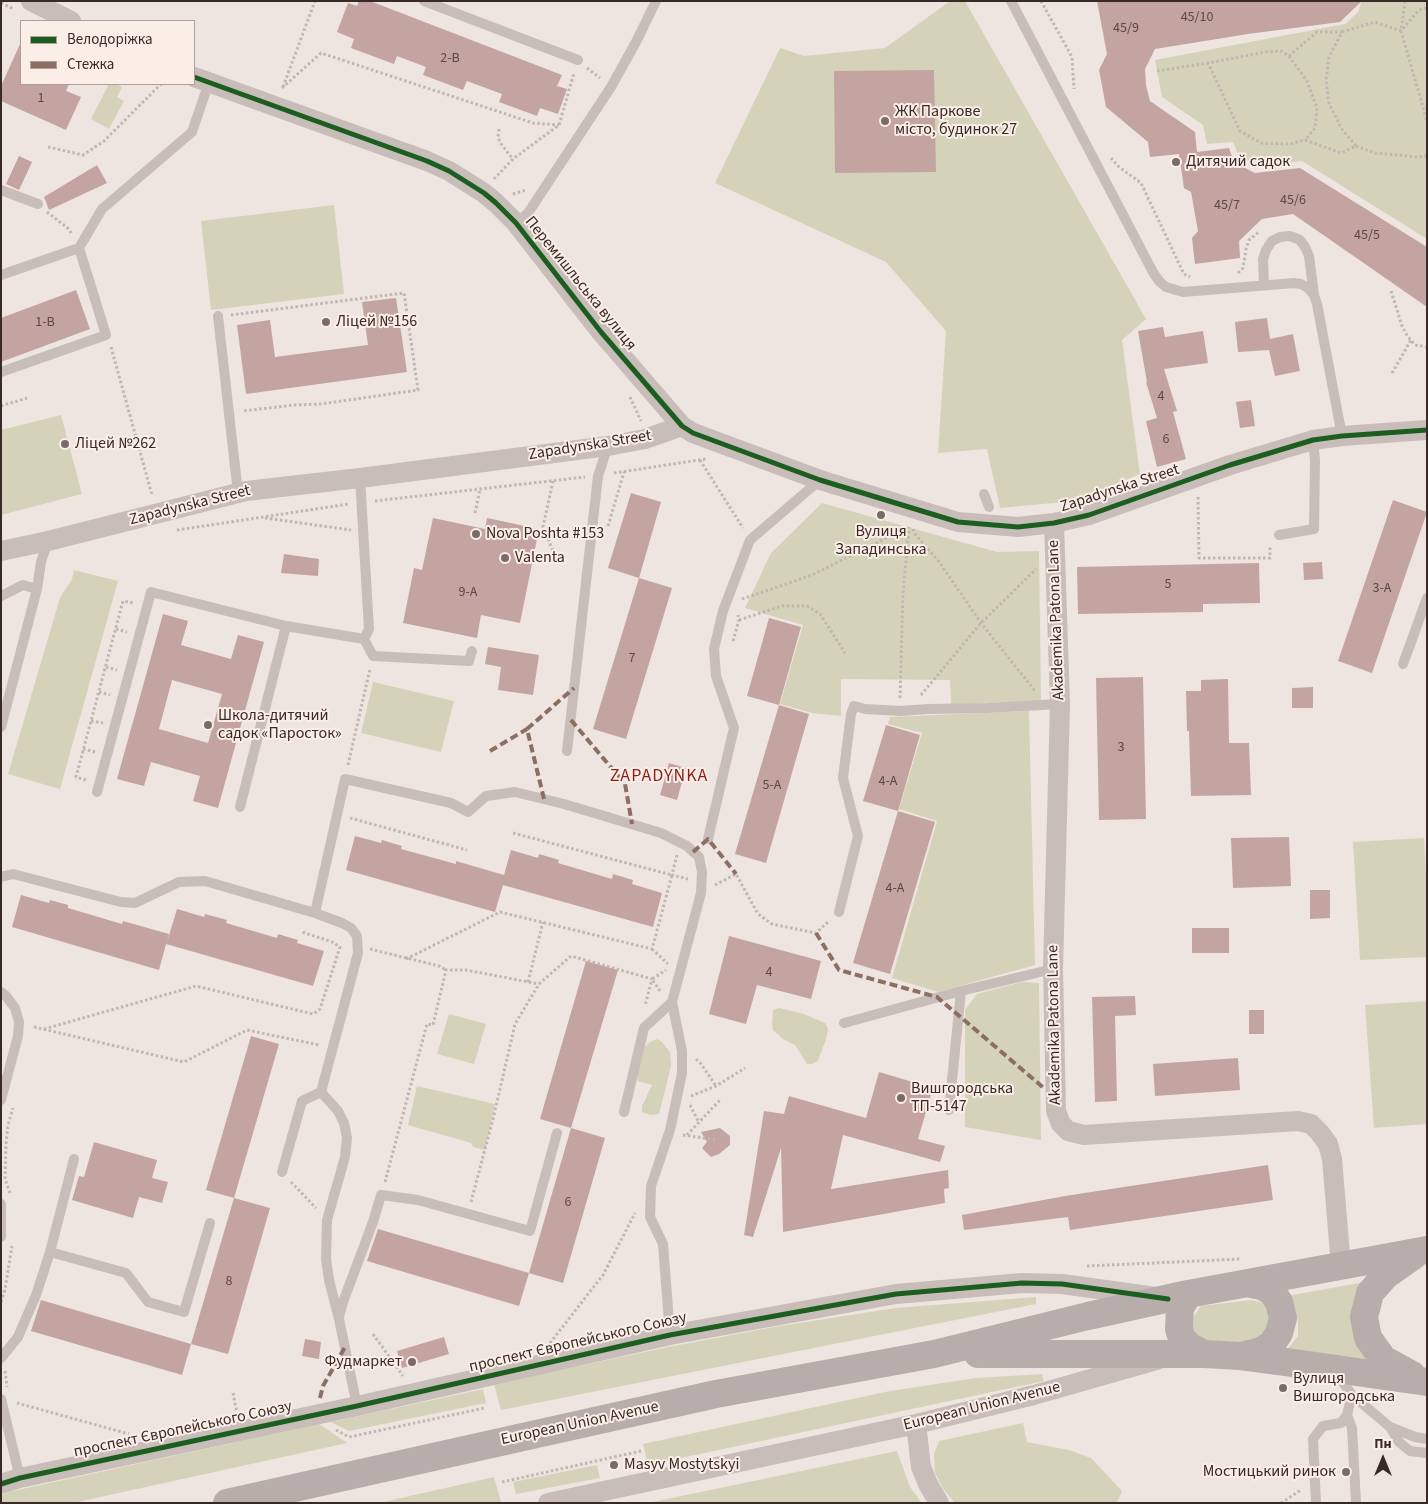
<!DOCTYPE html>
<html>
<head>
<meta charset="utf-8">
<style>
	body { margin:0 }
	#map { position:relative; width:1428px; height:1504px; overflow:hidden; background:#eee5e0; font-family:"Source Sans 3",sans-serif }
	canvas { display:block }
	.frame { position:absolute; inset:0; border:2px solid #392927; pointer-events:none }
	.legend { position:absolute; left:20px; top:20px; width:175px; height:65px; box-sizing:border-box; background:#fbeee7; border:1px solid #ad9f9a; margin:0; padding:6px 9px; list-style:none; font-size:15px; color:#392927 }
	.legend li { display:flex; align-items:center; gap:10px; height:25px }
	.legend b { width:25px; border:1px solid #ad9f9a }
	.north { position:absolute; left:1358px; top:1434px; width:50px; height:50px; -webkit-text-stroke:4px #fbeee7; paint-order:stroke; rotate:0deg; font-size:14px; font-weight:700; line-height:20px; text-align:center; color:#392927 }
	.north::after { content:''; display:block; margin:auto; width:18px; height:22px; background:#392927; clip-path:polygon(50% 0,100% 100%,50% 72%,0 100%) }
</style>
</head>
<body>
<div id="map">
<canvas width="1428" height="1504"></canvas>
<div class="frame"></div>
<ul class="legend">
<li><b style="height:6px;background:#1b5e20"></b>Велодоріжка</li>
<li><b style="height:6px;background:#8d6e63"></b>Стежка</li>
</ul>
<div class="north">Пн</div>
</div>
<script>
const context = document.querySelector('canvas').getContext('2d');
context.lineJoin = 'round';
function fillPath(path, color) {
  context.fillStyle = color;
  context.fill(path, 'evenodd');
}
function shape(rows) {
  const path = new Path2D();
  for (const r of rows) {
    path.moveTo(r[0], r[1]);
    for (let i = 2; i < r.length; i += 2) path.lineTo(r[i], r[i + 1]);
  }
  return path;
}
function strokePath(path, color, width, dash) {
  context.strokeStyle = color;
  context.lineWidth = width;
  context.lineCap = dash ? 'butt' : 'round';
  context.setLineDash(dash || []);
  context.stroke(path);
}
function drawText(font, color, halo, rows, align = 'center') {
  context.font = font + ' "Source Sans 3",sans-serif';
  context.lineWidth = 4;
  context.setLineDash([]);
  context.textBaseline = 'middle';
  context.strokeStyle = halo;
  context.fillStyle = color;
  for (const [text, x, y, turn = 0] of rows) {
    context.save();
    context.translate(x, y);
    context.rotate((+turn || 0) * Math.PI / 180);
    context.textAlign = isNaN(turn) ? turn : align;
    if (halo) context.strokeText(text, 0, 0);
    context.fillText(text, 0, 0);
    context.restore();
  }
}
fillPath(shape([
	[950,1,965,1,1146,319,1122,340,1140,474,1074,501,1000,508,987,449,938,453,946,331,886,262,715,183,780,48,804,56,885,48],
	[1362,1,1427,1,1427,239,1302,161,1260,166,1239,157,1233,142,1207,144,1203,125,1162,97,1155,60,1345,24,1358,12],
	[109,84,116,84,122,87,117,97,124,101,109,129,91,119],
	[334,205,344,294,211,310,201,221],
	[61,415,82,494,1,515,1,430],
	[822,503,997,552,1039,551,1041,701,951,704,950,680,841,679,841,716,812,713,780,704,803,625,745,608,771,553],
	[74,570,118,581,60,789,8,774,60,598,72,579],
	[373,682,454,701,441,752,361,733],
	[1029,711,1035,965,938,992,892,978,937,821,899,809,922,733,888,724,890,717],
	[1424,838,1427,892,1427,957,1360,960,1353,842],
	[1022,982,1039,983,1041,1140,965,1127,965,1010,977,994],
	[1427,1001,1427,1124,1374,1128,1365,1005],
	[779,1008,804,1014,825,1023,828,1029,826,1039,818,1061,812,1064,807,1064,795,1045,783,1039,773,1030,772,1024,773,1010],
	[449,1014,486,1024,474,1064,437,1054],
	[657,1039,661,1041,670,1052,671,1066,659,1114,650,1115,642,1112,642,1106,652,1085,638,1081,637,1077,643,1048,650,1042],
	[417,1086,495,1104,485,1150,473,1147,471,1143,408,1125],
	[1365,1282,1373,1362,1285,1352,1298,1336,1298,1322,1295,1308,1287,1296],
	[1036,1297,1036,1304,501,1410,494,1384,668,1347,774,1327,895,1308],
	[1252,1300,1266,1304,1272,1315,1268,1341,1209,1344,1198,1338,1193,1327,1194,1316,1201,1306],
	[1042,1374,1044,1381,648,1465,643,1444,890,1391,976,1378],
	[483,1389,486,1403,349,1431,331,1422],
	[1023,1423,1027,1442,1069,1450,1091,1458,1122,1491,1117,1503,955,1503,944,1490,935,1473,934,1454,939,1441],
	[319,1424,347,1443,73,1503,1,1503,1,1495,13,1491],
	[897,1451,910,1487,922,1503,648,1503],
	[597,1465,600,1478,516,1494,513,1482],
	[494,1477,501,1502,495,1503,379,1503]
]), '#d4d3b9');
fillPath(shape([
	[359,1,370,1,562,75,557,86,567,89,558,114,540,108,537,116,499,102,502,94,467,81,463,90,423,75,426,67,397,56,394,64,351,48,354,39,337,32,348,3,357,6],
	[1097,1,1362,1,1340,22,1248,34,1155,49,1145,69,1146,85,1150,101,1195,132,1197,152,1229,148,1234,162,1255,173,1300,168,1427,247,1427,307,1293,214,1262,219,1239,241,1240,258,1195,264,1192,238,1198,231,1191,192,1184,188,1179,154,1150,157,1148,142,1106,107,1099,70,1107,54],
	[21,42,21,84,69,84,66,91,81,97,66,130,1,101,1,86],
	[934,70,936,172,835,173,834,71],
	[19,156,32,162,19,190,6,184],
	[97,165,107,183,49,210,44,197],
	[76,290,90,329,1,362,1,318],
	[396,298,407,372,246,394,237,325,270,320,275,357,368,345,362,302],
	[1267,318,1270,339,1293,334,1300,371,1275,376,1269,350,1238,352,1235,322],
	[1163,327,1165,337,1203,331,1208,363,1164,369,1177,411,1173,412,1186,459,1157,467,1146,421,1157,418,1146,382,1147,382,1138,331],
	[1251,400,1255,426,1240,428,1236,402],
	[631,493,661,502,639,578,608,568],
	[1393,500,1427,512,1372,673,1338,661],
	[433,518,485,529,487,518,539,529,520,623,481,615,477,638,403,623,414,568,422,570],
	[284,554,319,559,318,576,281,573],
	[1322,562,1323,579,1304,580,1303,563],
	[1259,563,1260,603,1203,604,1203,612,1078,614,1077,567],
	[639,578,672,588,626,739,593,729],
	[163,614,188,621,181,645,231,659,238,635,264,642,218,808,193,801,200,776,151,762,144,786,117,779],
	[172,680,222,694,208,743,159,729],
	[769,618,801,627,779,705,747,696],
	[488,647,539,655,533,695,498,690,501,667,485,664],
	[1143,677,1146,819,1099,820,1096,678],
	[1228,679,1229,743,1249,743,1251,795,1191,796,1189,731,1187,731,1186,691,1201,691,1201,680],
	[1313,687,1313,708,1292,708,1292,688],
	[779,705,809,714,766,863,735,854],
	[886,725,920,735,898,811,935,822,890,974,853,963,898,811,863,801],
	[669,763,686,768,677,800,660,795],
	[355,836,381,843,382,840,402,846,401,849,456,864,456,861,504,875,511,850,538,858,539,854,559,860,558,863,612,879,613,874,633,880,632,884,662,893,653,927,503,885,495,912,346,870],
	[1289,837,1291,886,1233,888,1231,838],
	[1310,890,1330,890,1330,918,1310,919],
	[21,895,49,903,50,900,68,905,68,908,122,924,123,921,169,934,167,942,177,909,204,917,205,914,227,920,226,923,277,938,278,934,298,940,297,943,324,951,313,986,166,944,159,970,12,927],
	[1192,928,1229,928,1229,953,1192,953],
	[729,936,821,961,811,999,757,985,746,1024,709,1014],
	[586,961,618,970,571,1128,540,1119],
	[1135,996,1136,1015,1115,1016,1117,1101,1095,1102,1092,997],
	[1249,1010,1264,1010,1264,1034,1249,1034],
	[251,1036,279,1044,234,1198,206,1190],
	[1238,1058,1240,1090,1155,1096,1153,1064],
	[879,1072,933,1088,918,1139,945,1146,940,1162,843,1135,831,1189,948,1170,949,1188,944,1189,945,1203,783,1232,781,1148,753,1237,744,1235,764,1111,784,1114,789,1096,866,1118],
	[571,1128,605,1138,563,1283,529,1273],
	[720,1128,730,1136,730,1145,719,1154,711,1157,702,1148,707,1142,701,1132],
	[94,1142,157,1160,152,1178,168,1182,162,1203,139,1197,133,1218,72,1200,79,1176,84,1177],
	[1268,1165,1273,1200,1070,1230,1068,1217,964,1230,962,1215,1065,1196],
	[234,1198,270,1208,228,1354,191,1344],
	[378,1229,529,1273,519,1306,367,1261],
	[41,1300,191,1344,182,1375,31,1331],
	[444,1337,449,1354,402,1368,397,1351],
	[305,1339,321,1342,319,1359,302,1356]
]), '#c4a4a0');
strokePath(shape([
	[1041,1,1072,57,1074,89],
	[1405,1,1401,31,1427,121],
	[1,3,14,9],
	[1342,32,1375,22,1401,31,1419,10,1427,8],
	[1289,56,1307,81,1317,108,1315,128,1305,140],
	[587,68,600,78],
	[1157,71,1208,63,1266,52,1281,51,1289,56,1317,32,1342,32,1329,57,1326,80,1329,103,1341,128,1356,146,1341,153,1305,140,1290,144,1261,143,1240,131,1208,63],
	[283,87,315,1],
	[282,88,321,53,533,123,559,125],
	[499,129,498,137,501,144,513,159],
	[1356,146,1375,153,1418,157,1427,156],
	[48,147,83,155,104,141,161,84],
	[1111,158,1119,167,1141,183,1182,270,1184,274,1190,277],
	[494,179,513,159,559,125,574,73],
	[513,194,526,190],
	[47,212,69,229,72,235],
	[1238,273,1243,268,1246,249,1249,240,1260,231],
	[1391,291,1402,326,1408,337,1415,345,1427,347],
	[231,315,404,293,418,390,321,404,294,405,243,411],
	[111,347,152,495],
	[1392,373,1411,340],
	[630,397,641,421],
	[1,406,27,398],
	[700,460,743,528],
	[614,473,706,459],
	[553,481,543,527,556,558],
	[1198,497,1199,558,1270,558,1270,545],
	[375,501,585,477],
	[475,513,480,489],
	[265,518,351,530],
	[608,526,624,472],
	[913,529,914,533,940,563,981,623,1035,691],
	[177,530,349,504],
	[742,599,812,575,908,527],
	[739,620,782,606,807,606,820,614,845,653],
	[116,629,127,632],
	[733,641,739,620,738,615],
	[106,667,117,670],
	[99,692,110,695],
	[921,695,981,623,1036,569],
	[900,698,903,592,909,527],
	[91,721,103,723],
	[83,749,95,752],
	[348,765,370,669],
	[86,780,76,777,123,601,134,603],
	[350,818,467,850],
	[677,855,672,875,688,879],
	[715,885,736,874,758,914,772,924,816,933,829,921],
	[370,949,439,966,446,970],
	[652,949,668,964],
	[406,959,500,912,652,949,672,875,513,833],
	[528,982,543,922],
	[660,991,652,979,666,970],
	[34,1027,184,1062,247,1030,319,1045],
	[44,1029,196,986,313,1014,320,1009,340,947,332,942,302,932],
	[696,1059,701,1064,716,1086],
	[691,1096,716,1086,745,1068],
	[690,1105,699,1123],
	[683,1135,717,1140],
	[687,1135,720,1100],
	[291,1182,316,1208],
	[385,1182,427,1024,433,1025,446,970,466,970,539,984],
	[10,1193,5,1179,6,1144,8,1125,13,1108],
	[471,1202,494,1115,515,1024,539,984,571,956,652,979,645,1006],
	[1087,1266,1241,1259],
	[1,1302,5,1289,12,1246],
	[373,1334,403,1376],
	[550,1343,603,1275,635,1213],
	[5,1371,7,1387],
	[233,1393,237,1413],
	[17,1403,129,1434],
	[336,1430,349,1437,485,1408],
	[502,1482,641,1451],
	[1281,1503,1301,1490]
]), '#c0b6b2', 3, [2.5, 2.5]);
strokePath(shape([
	[424,1,578,60],
	[1011,1,1154,274,1160,282,1166,287,1183,292,1294,283,1301,284,1308,288,1314,295,1317,304,1342,436],
	[1,190,38,204],
	[516,223,528,213,611,87,636,42,656,1],
	[1,275,79,248,102,209,192,132,209,82],
	[1264,285,1263,259,1266,250,1272,241,1280,237,1290,236,1300,240,1305,247,1309,256,1314,295],
	[218,316,238,493],
	[1,372,106,335,79,248],
	[360,478,369,629,364,639,373,656,469,661,472,651],
	[984,494,989,507],
	[1279,535,1314,529,1315,460,1313,440],
	[1,596,23,585,37,589,41,562,48,541],
	[1403,664,1427,598],
	[1,727,37,589],
	[567,751,598,476,608,446],
	[97,792,151,592,286,626,364,639],
	[240,807,286,626],
	[708,839,734,728,716,676,714,649,723,611,750,540,820,480],
	[1,877,13,874,121,902,135,903,179,882,205,881,315,913,342,923,351,928,357,936,358,953,321,1092,338,1111,344,1123,347,1138,345,1157,327,1220,326,1259,329,1280,339,1319,357,1406],
	[839,912,858,836,843,778,851,714,854,706,865,709,900,711,928,709,986,708,1060,704],
	[315,913,345,779,451,803,468,812,486,796,515,792,564,804,661,833,687,846,699,857,702,872,701,893,672,1002,682,1051,682,1073,670,1130,651,1186,650,1217,663,1244,670,1335],
	[1,992,6,996,15,1008,19,1022,18,1036,1,1100],
	[844,1023,961,991,1053,969],
	[949,1110,961,991],
	[624,1112,644,1028,672,1002],
	[282,1172,302,1101,321,1092],
	[1,1204,1,1237],
	[50,1252,74,1159],
	[339,1317,343,1302,373,1222,381,1195,418,1200,530,1231,557,1133],
	[1,1358,18,1337,36,1295,50,1252,126,1273,148,1302,184,1312,210,1223],
	[1337,1374,1352,1395,1390,1427,1415,1437,1427,1439],
	[1,1399,20,1478],
	[1347,1415,1352,1428,1356,1503],
	[1390,1427,1399,1442,1410,1451,1427,1453],
	[1316,1503,1313,1439,1323,1426,1341,1423,1347,1415,1352,1395]
]), '#c8bdb9', 10);
strokePath(shape([
	[31,1,71,21],
	[194,77,427,161,449,171,484,193,496,203,516,223,601,332,682,426,693,433,820,480,958,522,1018,527,1054,523,1089,515,1230,465,1313,440,1342,436,1427,430],
	[1054,523,1060,704,1053,969,1056,1111,1061,1124,1068,1131,1084,1135,1298,1121,1311,1124,1320,1133,1328,1144,1332,1159,1341,1266],
	[1,551,48,541,246,491,360,478,608,446,645,439,682,426],
	[916,1424,921,1467,928,1484,939,1503],
	[1,1484,20,1478,357,1406,670,1335,896,1294,1022,1283,1062,1284,1156,1297],
	[548,1503,916,1424,1034,1395,1157,1360]
]), '#c8bdb9', 20);
strokePath(shape([
	[1188,1294,1180,1308,1179,1329,1182,1338,1189,1346,1204,1354],
	[978,1354,1204,1354,1240,1356,1286,1362,1427,1382],
	[1241,1356,1261,1351,1272,1344,1279,1333,1283,1318,1279,1302,1272,1292,1262,1286,1251,1284],
	[1412,1375,1383,1359,1368,1338,1364,1317,1370,1293,1386,1275,1413,1256],
	[227,1503,716,1394,934,1354,1088,1316,1188,1294,1427,1250]
]), '#b8adaa', 28);
strokePath(shape([
	[571,720,625,784,632,824],
	[490,751,527,729],
	[544,799,527,729,574,688],
	[693,852,708,839,736,874],
	[816,933,839,970,937,997,1045,1089],
	[320,1398,323,1386,345,1347]
]), '#8d6e63', 4, [8, 4]);
strokePath(shape([
	[194,77,427,161,449,171,484,193,496,203,516,223,601,332,682,426,693,433,820,480,958,522,1018,527,1054,523,1089,515,1230,465,1313,440,1342,436,1427,430],
	[1,1484,20,1478,357,1406,670,1335,896,1294,1022,1283,1062,1284,1168,1299]
]), '#1b5e20', 5);
for (const [x, y, r, color] of [
	[885,121,5,"#786b68"],
	[1176,162,5,"#786b68"],
	[326,322,5,"#786b68"],
	[65,444,5,"#786b68"],
	[881,515,5,"#786b68"],
	[476,534,5,"#786b68"],
	[505,558,5,"#786b68"],
	[208,725,5,"#786b68"],
	[901,1098,5,"#786b68"],
	[412,1362,5,"#786b68"],
	[1283,1388,5,"#786b68"],
	[614,1465,5,"#786b68"],
	[1346,1472,5,"#786b68"]
]) {
  const dot = new Path2D();
  dot.arc(x, y, r, 0, 2 * Math.PI);
  context.fillStyle = color;
  context.fill(dot);
  strokePath(dot, '#fbeee7', 2);
}
drawText('14px', '#5c4845', null, [
	["45/10",1197,18],
	["45/9",1126,29],
	["2-В",450,59],
	["1",41,99],
	["45/6",1293,201],
	["45/7",1227,206],
	["45/5",1367,236],
	["1-В",45,323],
	["4",1161,397],
	["6",1166,440],
	["5",1168,585],
	["3-А",1382,589],
	["9-А",468,593],
	["7",632,659],
	["3",1121,748],
	["4-А",888,782],
	["5-А",772,786],
	["4-А",895,889],
	["4",769,973],
	["6",568,1203],
	["8",229,1282]
]);
drawText('16px', '#392927', '#fbeee7', [
	["ЖК Паркове",895,112],
	["місто, будинок 27",895,130],
	["Дитячий садок",1186,162],
	["Ліцей №156",336,322],
	["Ліцей №262",75,444],
	["Вулиця",881,532,"center"],
	["Западинська",881,550,"center"],
	["Nova Poshta #153",486,534],
	["Valenta",515,558],
	["Школа-дитячий",218,716],
	["садок «Паросток»",218,734],
	["Вишгородська",911,1089],
	["ТП-5147",911,1107],
	["Фудмаркет",402,1362,"right"],
	["Вулиця",1293,1379],
	["Вишгородська",1293,1397],
	["Masyv Mostytskyi",624,1465],
	["Мостицький ринок",1336,1472,"right"]
], 'left');
drawText('16px', '#392927', '#fbeee7', [
	["Перемишльська вулиця",580,284,51],
	["Zapadynska Street",590,446,-9],
	["Zapadynska Street",1120,489,-18],
	["Zapadynska Street",190,506,-14],
	["Akademika Patona Lane",1057,620,-92],
	["Akademika Patona Lane",1055,1025,-91],
	["проспект Європейського Союзу",578,1343,-13],
	["European Union Avenue",982,1407,-14],
	["European Union Avenue",580,1424,-12],
	["проспект Європейського Союзу",183,1430,-12]
]);
context.letterSpacing = '1px';
drawText('18px', '#901d17', '#fbeee7', [
	["ZAPADYNKA",659,777]
]);
context.letterSpacing = '0px';
</script>
</body>
</html>
